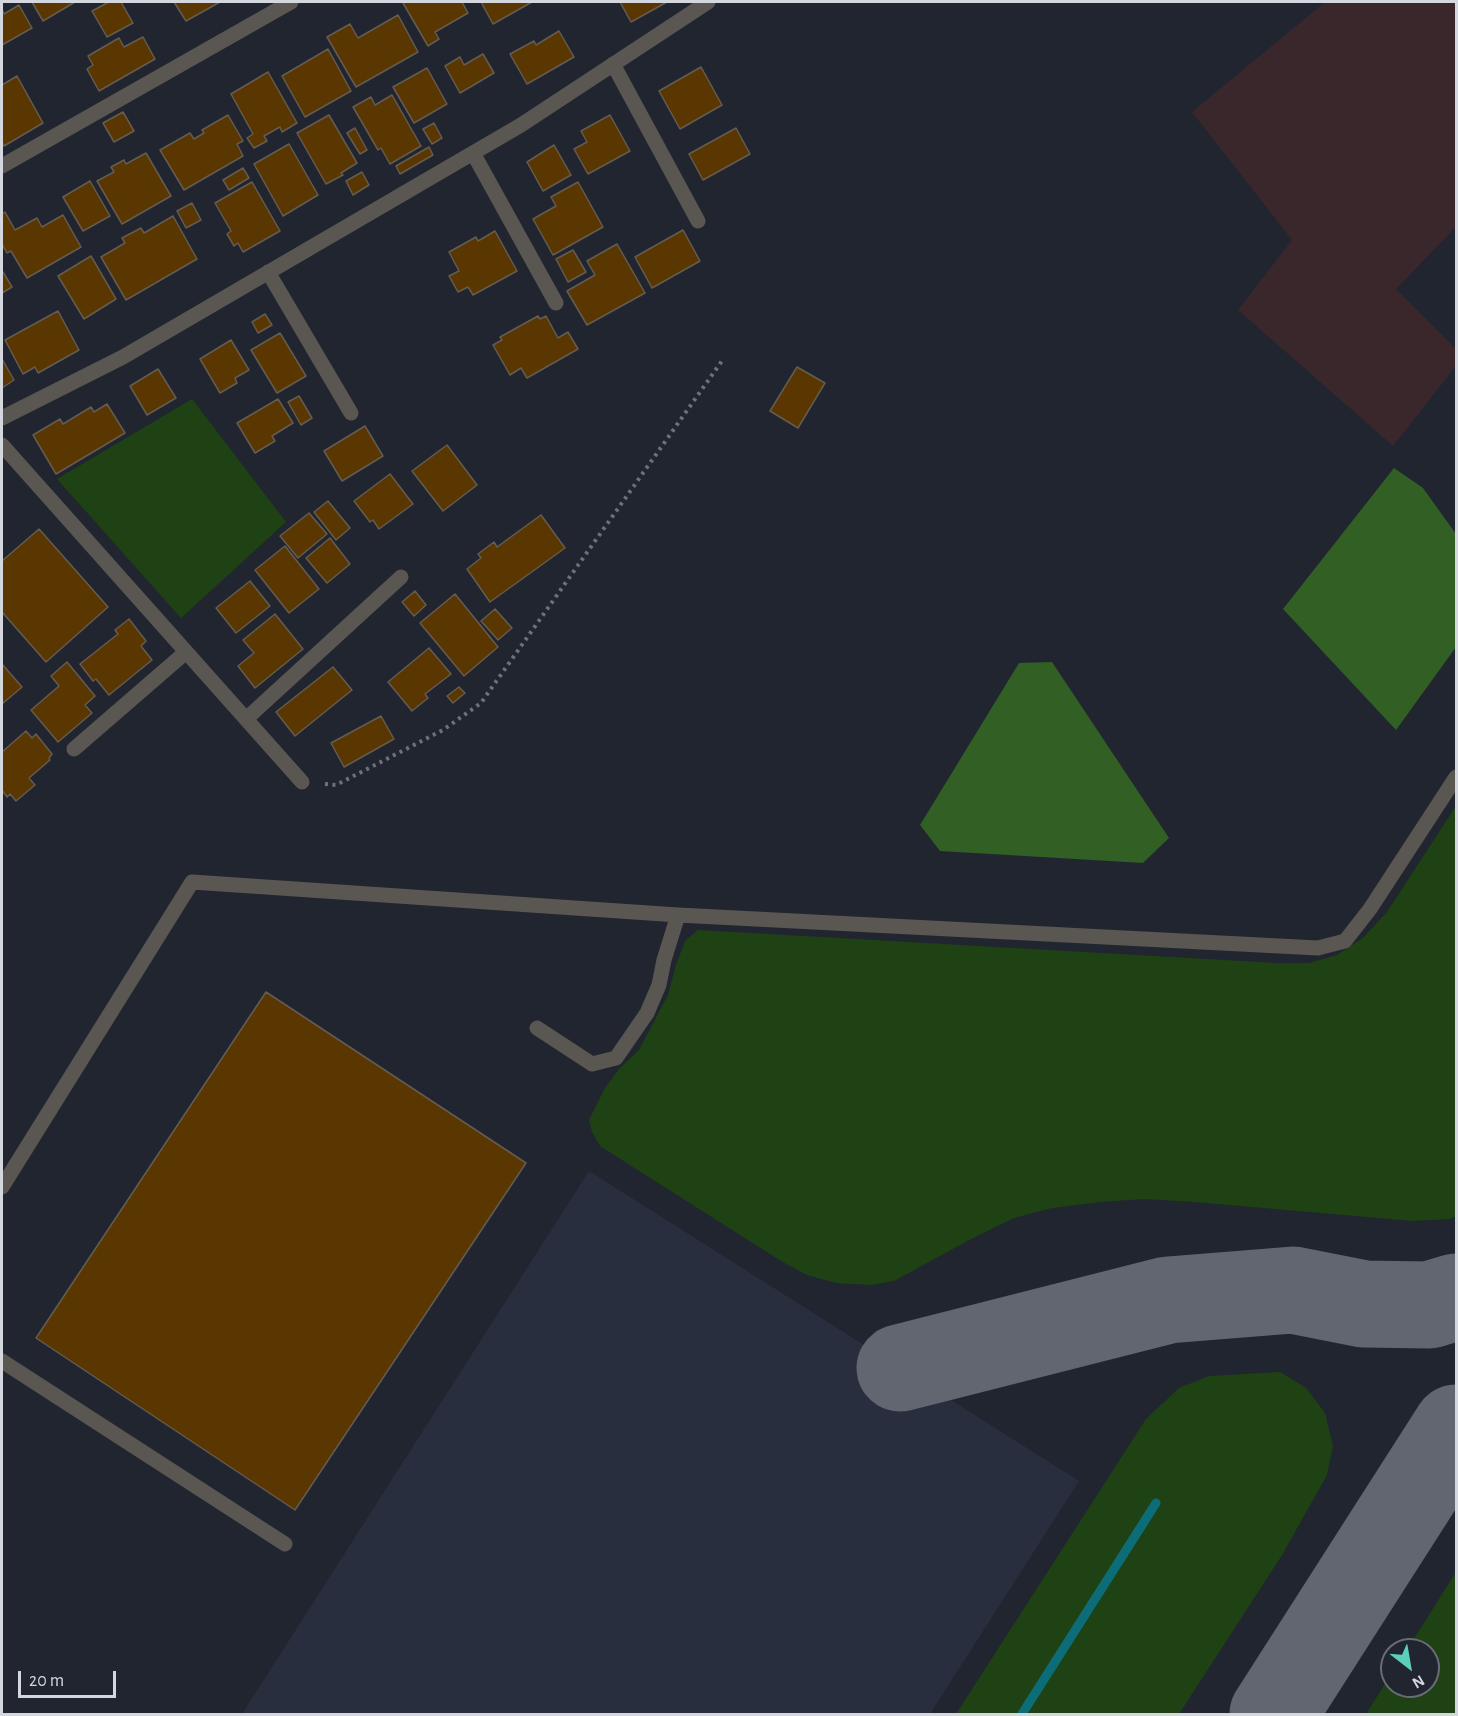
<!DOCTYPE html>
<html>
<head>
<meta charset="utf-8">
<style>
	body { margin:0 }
	#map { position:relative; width:1458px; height:1716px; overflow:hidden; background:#212530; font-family:"Alegreya Sans",sans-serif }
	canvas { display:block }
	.frame { position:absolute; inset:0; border:3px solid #d4d7de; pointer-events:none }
	.north { position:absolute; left:1380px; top:1638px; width:60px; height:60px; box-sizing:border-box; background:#212530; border:2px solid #696c76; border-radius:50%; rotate:149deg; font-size:16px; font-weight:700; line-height:24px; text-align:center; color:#d4d7de }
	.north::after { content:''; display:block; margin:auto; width:21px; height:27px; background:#5dceb9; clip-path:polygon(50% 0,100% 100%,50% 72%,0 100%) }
	.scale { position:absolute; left:18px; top:1671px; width:98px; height:27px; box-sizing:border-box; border:3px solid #d4d7de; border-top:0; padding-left:8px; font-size:18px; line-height:21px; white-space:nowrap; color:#d4d7de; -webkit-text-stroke:4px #212530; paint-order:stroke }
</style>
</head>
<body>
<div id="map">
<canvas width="1458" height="1716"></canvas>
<div class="frame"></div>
<div class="north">N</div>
<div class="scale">20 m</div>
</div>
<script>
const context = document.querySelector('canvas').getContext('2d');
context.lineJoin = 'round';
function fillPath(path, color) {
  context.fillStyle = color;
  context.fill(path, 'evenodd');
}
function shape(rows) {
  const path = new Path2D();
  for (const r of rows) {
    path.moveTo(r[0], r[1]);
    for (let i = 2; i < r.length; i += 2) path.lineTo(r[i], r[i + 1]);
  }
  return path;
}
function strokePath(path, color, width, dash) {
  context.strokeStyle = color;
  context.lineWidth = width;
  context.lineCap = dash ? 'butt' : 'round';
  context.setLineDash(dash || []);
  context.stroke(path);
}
fillPath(shape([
	[1325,2,1456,2,1456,227,1396,289,1456,349,1456,366,1393,446,1238,310,1292,240,1192,112]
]), '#3a272b');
fillPath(shape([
	[589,1171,1079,1481,930,1714,242,1714]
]), '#282e3e');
fillPath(shape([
	[192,399,286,522,181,618,57,479],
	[1456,806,1456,1216,1450,1219,1413,1221,1195,1202,1144,1199,1100,1202,1052,1208,1014,1218,973,1238,894,1281,871,1285,836,1283,807,1275,781,1261,600,1146,592,1132,589,1120,605,1088,619,1069,639,1050,668,995,676,965,685,941,698,930,1277,963,1309,963,1337,955,1363,938,1387,912],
	[1280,1372,1306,1388,1325,1413,1333,1446,1327,1475,1282,1555,1179,1714,956,1714,1146,1419,1179,1388,1209,1376],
	[1456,1572,1456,1714,1366,1714,1392,1673,1392,1686,1428,1686,1428,1650,1407,1650]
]), '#1f4214');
fillPath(shape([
	[1394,468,1423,488,1456,534,1456,647,1396,730,1283,609],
	[1052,662,1169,838,1143,863,940,851,920,825,1019,663]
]), '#325f24');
strokePath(shape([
	[1022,1714,1156,1503]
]), '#0c6d79', 9);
strokePath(shape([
	[900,1368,1168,1300,1293,1290,1364,1304,1429,1305,1456,1297],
	[1273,1714,1456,1428]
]), '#626670', 87);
const building = shape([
	[32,2,75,2,43,21,32,2],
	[109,2,121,2,133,23,107,37,92,11,109,2],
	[174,2,220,2,186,21,174,2],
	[405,2,462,2,468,13,435,32,439,39,428,46,403,3,405,2],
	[481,2,532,2,493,24,481,2],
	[620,2,667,2,631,22,620,2],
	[19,5,32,28,2,45,2,9,4,14,19,5],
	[398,15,418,52,356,87,327,37,350,24,358,38,398,15],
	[559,31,574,57,527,84,510,54,534,41,536,45,559,31],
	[143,37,155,59,99,91,87,69,93,65,88,56,119,38,124,47,143,37],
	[328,49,351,91,305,117,282,76,328,49],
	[483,54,494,73,460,93,445,66,460,57,464,65,483,54],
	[701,67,722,105,680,129,659,91,701,67],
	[427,68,447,104,414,123,393,87,427,68],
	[268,72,297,123,282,132,280,127,264,136,267,141,254,148,247,138,253,134,231,94,268,72],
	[17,76,43,123,4,146,2,142,2,85,17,76],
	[392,95,421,146,390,164,381,148,378,150,353,107,371,97,375,105,392,95],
	[123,112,134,131,114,142,103,123,123,112],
	[228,115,243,141,237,144,243,156,184,190,160,150,190,133,194,139,204,133,202,130,228,115],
	[329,115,357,163,341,173,343,175,326,184,297,133,329,115],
	[610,115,630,151,588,174,574,149,587,142,581,131,610,115],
	[434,123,442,138,432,144,423,129,434,123],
	[355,128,367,150,360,154,347,133,355,128],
	[736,128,750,154,703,180,689,154,736,128],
	[289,144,318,195,283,216,254,164,289,144],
	[554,145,571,175,543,191,527,162,554,145],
	[429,147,433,155,400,174,396,166,429,147],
	[146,153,171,196,122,224,97,181,114,172,111,167,124,160,126,164,146,153],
	[243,168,249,178,229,190,223,180,243,168],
	[362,172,369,185,353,195,346,181,362,172],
	[90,181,110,216,83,231,63,197,90,181],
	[252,182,280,231,243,252,238,243,234,246,227,234,231,231,215,203,252,182],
	[578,182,603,227,553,255,533,219,556,206,551,197,578,182],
	[192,203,201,220,186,228,177,211,192,203],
	[5,212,15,230,37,218,42,227,63,215,81,247,27,278,11,251,7,253,2,244,2,214,5,212],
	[173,216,197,259,126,300,101,257,125,243,122,238,141,228,144,233,173,216],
	[683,230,700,261,652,288,635,257,683,230],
	[495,231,517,271,473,295,468,287,458,292,449,276,459,271,449,252,476,237,478,241,495,231],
	[617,244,645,293,587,325,567,291,595,275,587,261,617,244],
	[573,250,586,272,568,282,556,259,573,250],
	[91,256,116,299,84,319,58,276,91,256],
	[3,272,12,287,2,293,2,273,3,272],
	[58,311,79,350,38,373,35,367,23,374,5,340,58,311],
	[265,314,272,325,258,333,252,322,265,314],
	[538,316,540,319,546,316,558,338,568,332,578,349,527,378,521,368,510,375,493,345,502,340,500,337,538,316],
	[280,333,306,376,277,393,251,350,280,333],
	[231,340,249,370,235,378,237,383,220,393,200,359,231,340],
	[2,359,14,380,2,388,2,359],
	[797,367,825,383,798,428,770,411,797,367],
	[158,369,176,398,147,415,130,386,158,369],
	[299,396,312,418,301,425,288,402,299,396],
	[278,399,293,423,272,436,275,441,255,453,237,423,278,399],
	[107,404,125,433,56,474,33,435,60,419,63,424,91,407,94,412,107,404],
	[365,426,383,456,342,481,324,451,365,426],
	[447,445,477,485,443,511,412,471,447,445],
	[390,474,413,504,379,529,373,520,370,522,354,501,390,474],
	[328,501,350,528,336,540,314,512,328,501],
	[309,513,327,534,298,558,280,536,309,513],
	[541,515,565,548,490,602,467,569,481,558,478,554,494,542,497,547,541,515],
	[39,529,108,607,46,662,2,612,2,561,39,529],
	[330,538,350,564,327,583,306,558,330,538],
	[285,546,319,589,289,613,255,570,285,546],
	[250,581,270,606,236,633,216,608,250,581],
	[415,591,426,605,414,616,402,602,415,591],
	[455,594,498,647,464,676,420,623,455,594],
	[495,609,512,628,498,640,481,621,495,609],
	[275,614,303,649,255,688,238,666,254,653,243,640,275,614],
	[129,619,146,641,141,646,152,660,109,695,96,679,93,681,80,664,118,634,115,630,129,619],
	[429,648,451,674,425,694,428,698,412,711,388,682,429,648],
	[67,662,95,696,85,705,92,713,58,742,31,710,59,686,51,676,67,662],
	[2,664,22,687,2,704,2,664],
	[333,667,352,690,295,736,276,712,333,667],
	[459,687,465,693,453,703,447,696,459,687],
	[381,716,394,739,344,767,331,743,381,716],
	[26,731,32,738,36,734,52,754,49,758,50,760,29,778,35,785,16,801,10,794,7,797,2,790,2,752,26,731],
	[266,992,526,1163,295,1510,36,1338,266,992]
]);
fillPath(building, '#5a3700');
strokePath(building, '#655c51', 1.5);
strokePath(shape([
	[325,784,336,785,443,730,481,703,724,358]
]), '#6d717a', 4, [3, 4.5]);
strokePath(shape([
	[537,1028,592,1064,616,1058,647,1013,659,985,664,960,678,915],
	[2,1187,192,882,678,915,1318,948,1345,941,1370,909,1456,777],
	[2,1361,285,1544]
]), '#5a5651', 15);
strokePath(shape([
	[613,64,698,221],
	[473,153,556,303],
	[2,166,291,2],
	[268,272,351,413],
	[2,418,123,357,521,125,708,2],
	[2,445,302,782],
	[246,719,401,577],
	[74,749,186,652]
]), '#5a5651', 15);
</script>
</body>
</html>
